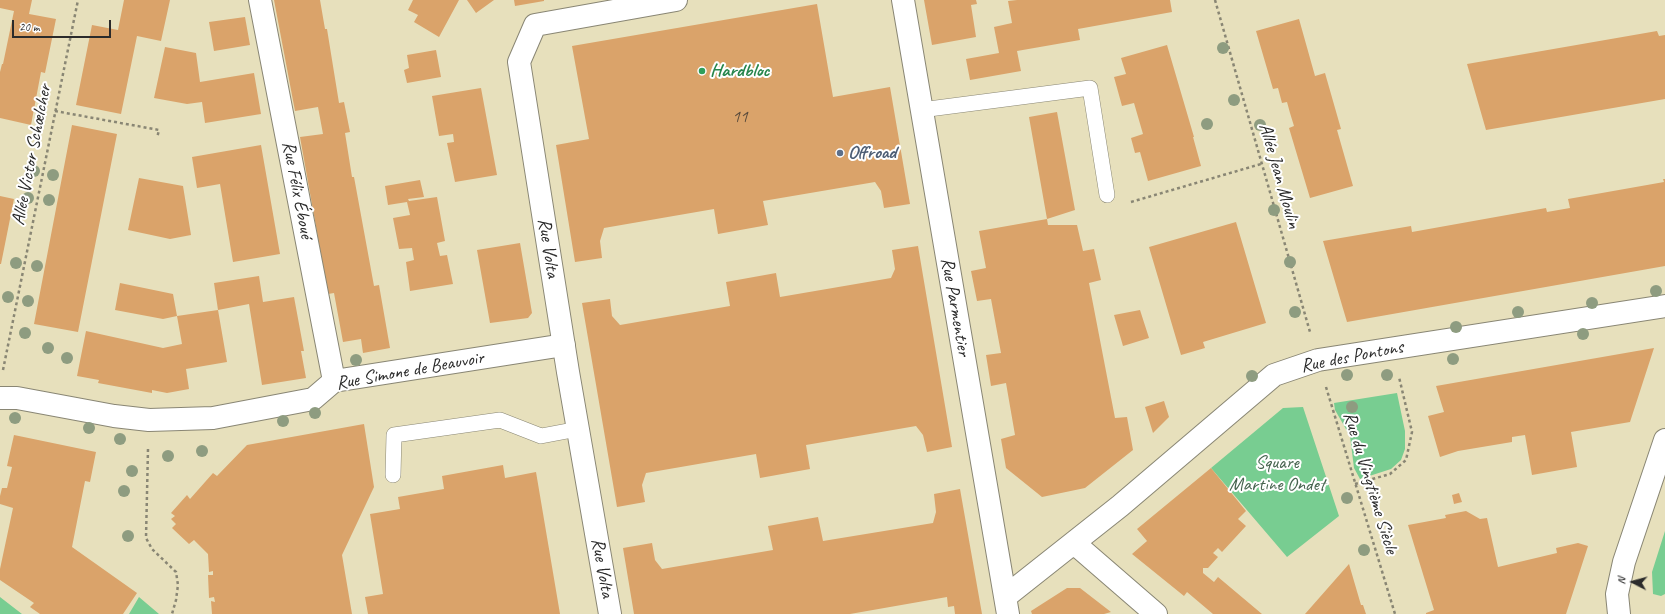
<!DOCTYPE html>
<html>
<head>
<meta charset="utf-8">
<style>
	body { margin:0 }
	#map { position:relative; width:1665px; height:614px; overflow:hidden; background:#e7e0bc; font-family:Caveat,sans-serif }
	canvas { display:block }
	.north { position:absolute; left:1613px; top:562px; width:40px; height:40px; -webkit-text-stroke:3px #fff; paint-order:stroke; rotate:276deg; font-size:11px; font-weight:700; line-height:16px; text-align:center; color:#2b2b2b }
	.north::after { content:''; display:block; margin:auto; width:14px; height:18px; background:#2b2b2b; clip-path:polygon(50% 0,100% 100%,50% 72%,0 100%) }
	.scale { position:absolute; left:12px; top:20px; width:99px; height:18px; box-sizing:border-box; border:2px solid #2b2b2b; border-top:0; padding-left:5px; font-size:12px; line-height:14px; white-space:nowrap; color:#2b2b2b; -webkit-text-stroke:3px #fff; paint-order:stroke }
</style>
</head>
<body>
<div id="map">
<canvas width="1665" height="614"></canvas>
<div class="north">N</div>
<div class="scale">20 m</div>
</div>
<script>
const context = document.querySelector('canvas').getContext('2d');
context.lineJoin = 'round';
function fillPath(path, color) {
  context.fillStyle = color;
  context.fill(path, 'evenodd');
}
function shape(rows) {
  const path = new Path2D();
  for (const r of rows) {
    path.moveTo(r[0], r[1]);
    for (let i = 2; i < r.length; i += 2) path.lineTo(r[i], r[i + 1]);
  }
  return path;
}
function strokePath(path, color, width, dash) {
  context.strokeStyle = color;
  context.lineWidth = width;
  context.lineCap = dash ? 'butt' : 'round';
  context.setLineDash(dash || []);
  context.stroke(path);
}
function drawText(font, color, halo, rows, align = 'center') {
  context.font = font + ' Caveat,sans-serif';
  context.lineWidth = 4;
  context.setLineDash([]);
  context.textBaseline = 'middle';
  context.strokeStyle = halo;
  context.fillStyle = color;
  for (const [text, x, y, turn = 0] of rows) {
    context.save();
    context.translate(x, y);
    context.rotate((+turn || 0) * Math.PI / 180);
    context.textAlign = isNaN(turn) ? turn : align;
    if (halo) context.strokeText(text, 0, 0);
    context.fillText(text, 0, 0);
    context.restore();
  }
}
fillPath(shape([
	[1397,393,1405,431,1405,449,1401,460,1391,469,1360,479,1354,468,1350,436,1335,410,1334,403],
	[1303,407,1339,516,1287,557,1211,468,1283,408],
	[1665,531,1665,594,1661,596,1653,594,1652,572],
	[0,597,22,614,0,614],
	[139,597,159,614,129,614]
]), '#78cd91');
fillPath(shape([
	[0,0,32,0,29,14,56,19,45,73,41,72,31,125,0,118,0,72,2,64,3,64,14,11,0,8],
	[124,0,170,0,161,41,137,36,121,114,76,105,92,25,118,30],
	[274,0,320,0,325,29,327,29,339,103,344,102,350,132,345,133,352,177,354,177,374,286,379,285,390,348,363,353,361,339,343,342,334,293,328,294,300,137,323,134,318,107,295,111],
	[413,0,459,0,439,37,414,22,418,15,408,10],
	[467,0,494,0,476,13],
	[514,0,544,0,544,1,515,6],
	[924,0,976,0,977,4,971,5,976,37,932,45],
	[1017,0,1170,0,1172,12,1078,29,1080,40,1017,51,1021,71,970,80,966,59,999,53,994,27,1012,23,1008,1],
	[817,4,833,97,890,87,910,204,884,208,881,191,875,182,763,201,768,225,718,234,714,209,604,228,600,241,602,258,575,262,556,145,589,139,572,46],
	[245,17,250,45,214,51,209,22],
	[1299,19,1315,76,1325,73,1341,129,1337,130,1353,186,1310,198,1289,128,1294,126,1290,113,1287,102,1282,103,1278,88,1273,89,1256,31],
	[1657,31,1659,36,1665,35,1665,99,1486,130,1467,64],
	[1167,45,1194,137,1193,137,1201,166,1148,181,1140,152,1135,153,1131,138,1143,134,1134,103,1122,106,1114,77,1126,74,1121,58],
	[165,47,196,53,200,82,254,73,261,114,205,123,202,102,187,104,154,98],
	[436,50,441,77,407,83,404,70,409,68,407,55],
	[481,88,497,175,455,182,447,143,454,142,453,134,439,136,432,96],
	[1057,112,1075,210,1047,219,1029,117],
	[72,125,117,134,78,332,34,324],
	[261,145,280,254,233,262,220,184,197,188,192,157],
	[139,178,183,186,191,235,170,239,128,230],
	[1663,179,1665,179,1665,266,1347,322,1323,241,1411,226,1412,232,1546,208,1547,212,1570,208,1568,199,1664,182],
	[420,180,424,197,408,199,409,201,437,197,445,241,437,243,440,256,447,255,453,284,410,291,406,262,414,260,412,248,399,249,393,218,410,215,407,202,388,205,385,186],
	[0,196,14,199,1,264,0,264],
	[1047,219,1048,225,1077,225,1083,251,1094,249,1101,280,1089,283,1115,418,1127,417,1133,450,1085,488,1042,497,1006,468,1001,439,1015,435,1006,383,991,386,986,355,1001,353,991,299,977,301,971,271,986,268,979,231],
	[1236,222,1266,323,1203,342,1205,348,1181,355,1149,247],
	[520,243,532,313,528,318,490,323,477,250],
	[918,246,952,447,927,452,923,435,916,426,806,445,810,469,760,478,756,454,646,473,642,485,645,502,617,507,582,303,610,299,612,316,620,325,730,306,726,282,776,273,780,297,891,278,895,269,892,250],
	[259,276,263,302,294,297,304,351,301,351,306,378,262,385,249,304,218,310,214,283],
	[120,283,173,294,177,316,163,319,115,310],
	[218,310,227,362,186,369,189,389,167,393,152,390,152,393,98,383,99,380,77,376,86,331,163,348,182,344,177,316],
	[1140,310,1149,338,1123,346,1114,315],
	[1654,348,1630,422,1571,432,1577,467,1532,475,1525,435,1512,437,1512,442,1458,451,1440,457,1428,416,1444,412,1436,386],
	[1164,401,1169,417,1153,433,1145,407],
	[364,424,374,487,342,555,352,614,212,614,211,601,215,602,214,597,209,598,208,575,213,575,213,571,209,572,208,554,194,540,189,544,172,528,176,524,171,519,175,516,171,513,187,495,190,499,213,473,217,476,247,445],
	[14,435,96,452,90,482,85,481,72,547,137,593,123,614,40,614,30,607,34,603,0,580,0,569,13,508,0,504,0,496,2,488,7,488,12,467,7,466],
	[503,465,505,478,536,472,560,614,368,614,365,597,383,594,370,514,400,509,398,497,444,489,442,476],
	[1211,468,1246,511,1238,519,1246,526,1222,552,1218,548,1213,553,1218,557,1208,568,1203,568,1203,573,1214,582,1218,577,1262,614,1213,614,1187,592,1184,596,1132,554,1147,541,1137,529],
	[960,489,982,614,955,614,954,606,948,607,947,597,850,614,634,614,623,548,652,543,655,560,662,569,773,550,768,526,818,517,823,541,933,523,936,512,934,494],
	[1459,493,1462,502,1454,504,1452,495],
	[1466,511,1480,519,1487,518,1498,567,1557,553,1556,548,1578,543,1588,546,1566,614,1426,614,1426,613,1434,610,1408,525,1446,518,1445,515],
	[1349,564,1361,605,1363,605,1366,614,1305,614],
	[1067,588,1080,588,1111,612,1104,614,1032,614,1031,611]
]), '#daa36a');
const service = shape([
	[921,110,1090,88,1107,195],
	[393,475,394,435,500,420,541,436,578,429]
]);
const minor = shape([
	[260,0,334,381],
	[903,0,1008,614],
	[0,398,17,398,114,416,149,420,213,418,313,399,334,381,564,345],
	[1074,543,1156,614],
	[1005,597,1120,506,1274,375,1318,360,1665,306],
	[610,614,568,372,519,62,535,25,676,0],
	[1619,614,1617,594,1624,562,1665,440]
]);
strokePath(service, '#898674', 16);
strokePath(minor, '#898674', 24);
strokePath(shape([
	[1215,0,1310,332],
	[55,111,159,130,157,138],
	[1131,202,1261,164],
	[3,370,78,0],
	[1326,387,1395,614],
	[148,449,146,538,152,549,176,572,178,585,176,600,172,614],
	[1355,484,1390,474,1406,460,1412,432,1399,377]
]), '#898674', 2.5, [3, 3]);
strokePath(service, '#fff', 15);
strokePath(minor, '#fff', 22);
context.fillStyle = '#8e9c80';
for (const [x, y] of [
	[1223,48],
	[1234,100],
	[1207,124],
	[1260,125],
	[34,171],
	[53,175],
	[28,198],
	[49,200],
	[1274,210],
	[1290,262],
	[16,263],
	[37,266],
	[1656,291],
	[8,297],
	[28,301],
	[1592,303],
	[1295,312],
	[1518,312],
	[1456,327],
	[25,333],
	[1583,334],
	[48,348],
	[67,358],
	[1453,359],
	[356,360],
	[1347,375],
	[1387,375],
	[1252,376],
	[1352,407],
	[315,413],
	[15,418],
	[283,421],
	[89,428],
	[120,439],
	[202,451],
	[168,456],
	[132,471],
	[124,491],
	[1347,498],
	[128,536],
	[1364,550]
]) {
  context.beginPath();
  context.arc(x, y, 6, 0, 2 * Math.PI);
  context.fill();
}
for (const [x, y, r, color] of [
	[702,71,4,"#2e9e5b"],
	[840,153,4,"#5c6f8a"]
]) {
  const dot = new Path2D();
  dot.arc(x, y, r, 0, 2 * Math.PI);
  context.fillStyle = color;
  context.fill(dot);
  strokePath(dot, '#fff', 1.5);
}
drawText('17px', '#57493b', null, [
	["11",740,118]
]);
drawText('bold 19px', '#27864d', '#fff', [
	["Hardbloc",710,71]
], 'left');
drawText('bold 19px', '#4e5e75', '#fff', [
	["Offroad",848,153]
], 'left');
drawText('19px', '#2b2b2b', '#fff', [
	["Allée Victor Schœlcher",32,155,-79],
	["Allée Jean Moulin",1279,176,74],
	["Rue Félix Éboué",297,190,79],
	["Rue Volta",548,248,81],
	["Rue Parmentier",955,307,80],
	["Rue des Pontons",1352,357,-11],
	["Rue Simone de Beauvoir",410,371,-10],
	["Rue du Vingtième Siècle",1370,483,73],
	["Rue Volta",602,568,80]
]);
drawText('19px', '#46644f', '#fff', [
	["Square",1277,463],
	["Martine Ondet",1277,485]
]);
</script>
</body>
</html>
